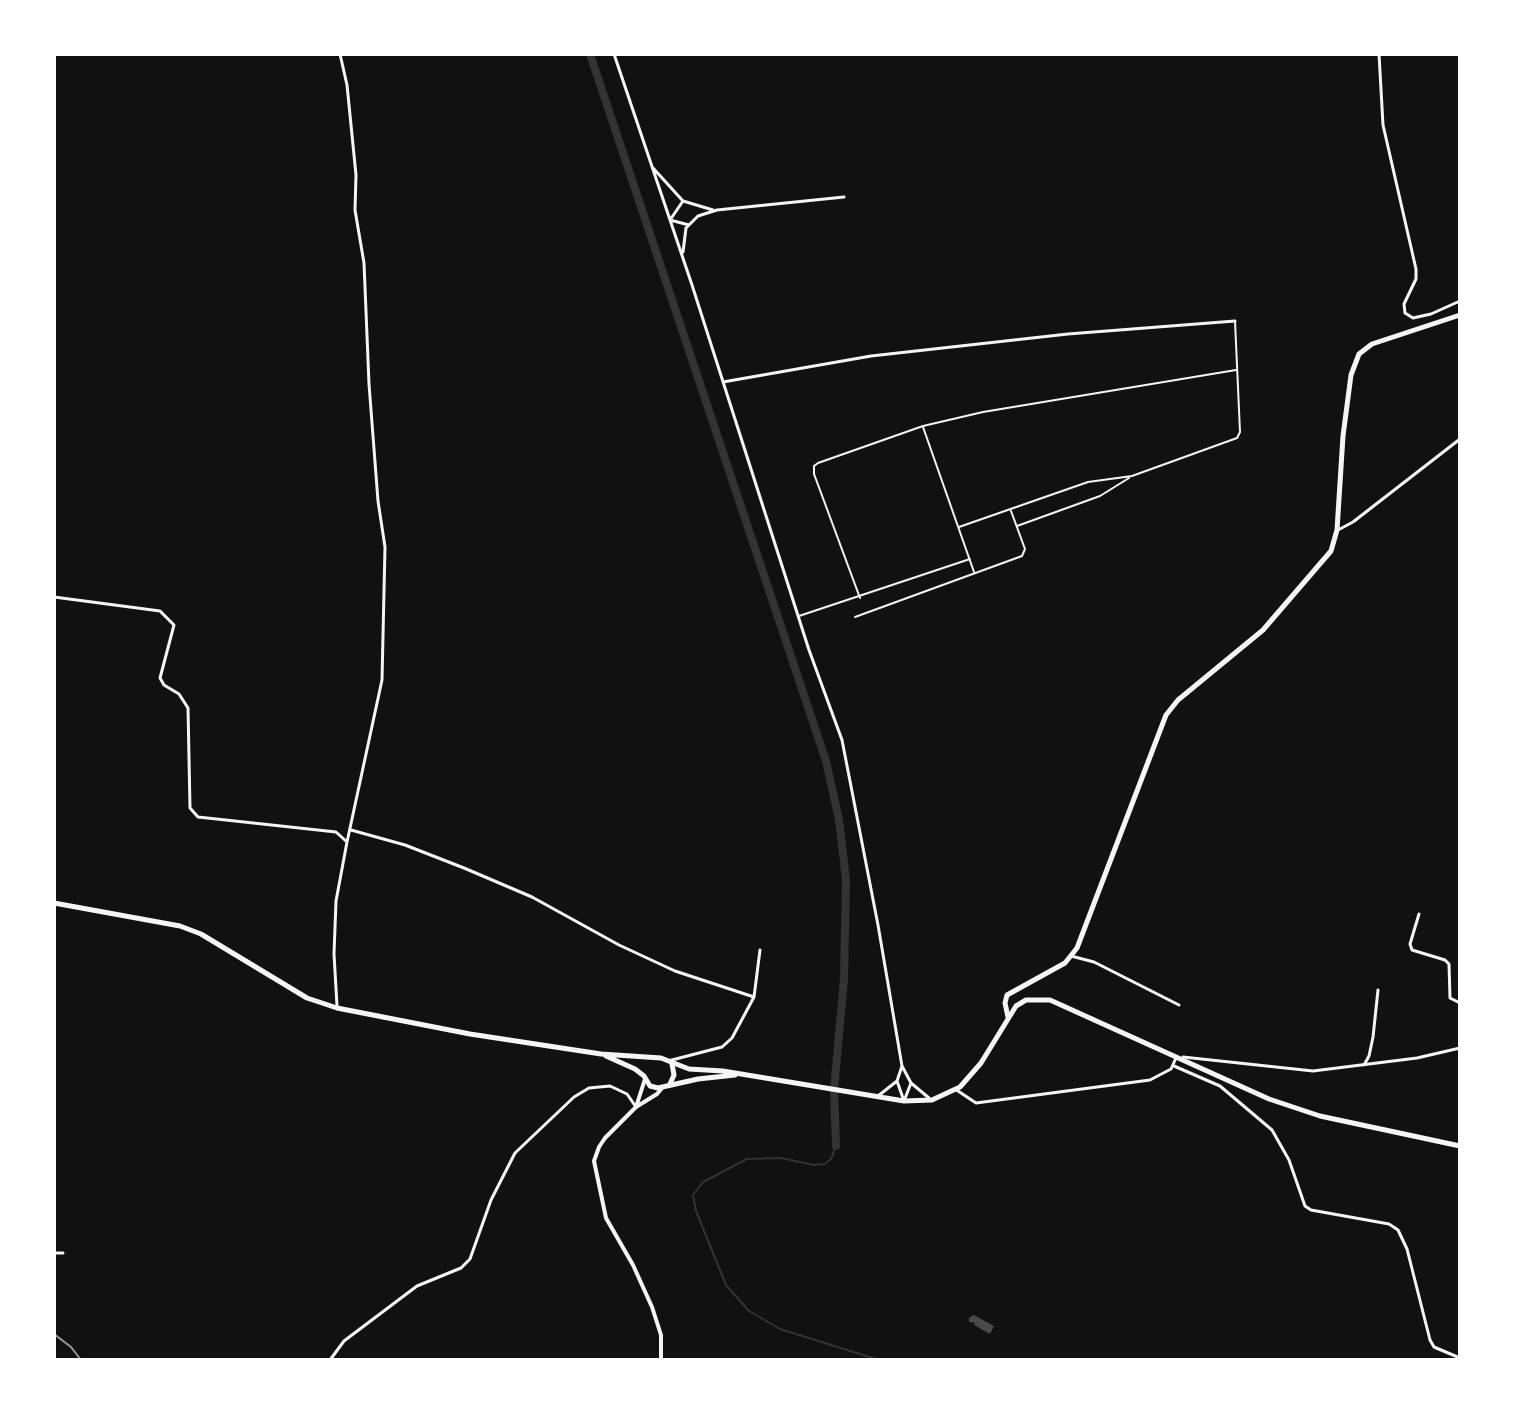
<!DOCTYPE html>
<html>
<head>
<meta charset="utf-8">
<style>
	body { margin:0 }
	#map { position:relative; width:1514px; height:1414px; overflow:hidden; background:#111; font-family:"Times New Roman",serif }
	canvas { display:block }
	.frame { position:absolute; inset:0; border:56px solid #fff; pointer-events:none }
</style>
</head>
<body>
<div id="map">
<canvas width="1514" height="1414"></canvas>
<div class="frame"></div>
</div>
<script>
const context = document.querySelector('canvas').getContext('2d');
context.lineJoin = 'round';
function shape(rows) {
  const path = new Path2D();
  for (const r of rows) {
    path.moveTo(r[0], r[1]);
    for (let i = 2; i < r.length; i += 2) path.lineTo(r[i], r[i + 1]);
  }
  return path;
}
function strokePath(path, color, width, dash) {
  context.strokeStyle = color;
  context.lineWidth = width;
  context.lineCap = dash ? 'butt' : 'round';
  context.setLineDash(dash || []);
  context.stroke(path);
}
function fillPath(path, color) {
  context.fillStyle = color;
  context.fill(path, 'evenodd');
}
strokePath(shape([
	[836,1146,831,1159,825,1164,814,1165,781,1158,747,1159,703,1182,693,1195,696,1211,726,1285,749,1311,780,1329,879,1360]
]), '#333', 2);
strokePath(shape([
	[590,54,826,761,839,820,846,880,844,979,834,1090,836,1146]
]), '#333', 8);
fillPath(shape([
	[974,1315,994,1326,990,1334,974,1325,975,1323,969,1322,969,1318]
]), '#4a4a4a');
strokePath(shape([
	[923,427,974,572],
	[1017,526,1100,496,1129,478],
	[959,527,1088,482,1132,476,1237,438,1240,432,1235,321],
	[860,598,814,474,814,466,818,463,923,426,983,412,1236,370],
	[799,616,970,559],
	[855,617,1022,556,1025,549,1011,511]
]), '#f5f5f5', 2);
strokePath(shape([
	[340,54,347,85,356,175,355,210,364,263,369,384,378,501,385,547,382,680,347,842],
	[614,54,692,285,809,650,842,740,878,925,902,1066,911,1083,929,1098],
	[1379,54,1383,125,1416,269,1416,279,1404,304,1405,313,1413,318,1431,314,1460,301],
	[653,168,683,201,713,210],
	[683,201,670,220,689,225],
	[683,252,686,228,698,216,717,210,844,197],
	[723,382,871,356,1068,334,1235,321],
	[1338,530,1353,522,1460,439],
	[54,597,160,611,174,625,160,678,164,685,179,694,188,708,190,808,198,817,336,832,347,842,336,901,334,954,337,1006],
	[351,830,405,845,464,868,532,897,619,945,675,971,754,997],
	[1419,914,1410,944,1412,950,1445,960,1449,964,1450,998,1460,1003],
	[1071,956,1094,962,1179,1005],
	[1183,1057,1313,1071,1417,1058,1460,1048],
	[668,1061,722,1047,732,1038,754,997,760,950],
	[1364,1065,1369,1056,1373,1037,1378,990],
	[902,1066,897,1081,904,1101],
	[1174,1066,1220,1086,1272,1130,1289,1160,1305,1206,1311,1210,1389,1224,1398,1230,1407,1249,1430,1340,1434,1347,1460,1358],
	[955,1089,976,1103,1150,1080,1171,1069,1176,1058],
	[878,1096,897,1081],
	[904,1101,911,1083],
	[54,1253,63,1253],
	[330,1360,344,1341,417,1286,461,1268,470,1259,491,1200,515,1153,574,1097,589,1088,610,1086,627,1094,636,1107]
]), '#f5f5f5', 3);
strokePath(shape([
	[636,1107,645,1079],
	[540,1360,561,1360],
	[661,1360,661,1335,652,1307,633,1265,606,1218,594,1161,599,1147,605,1138,636,1107,657,1094,662,1088]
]), '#f5f5f5', 4);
strokePath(shape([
	[1008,1017,1005,1003,1007,995,1065,963,1077,948,1166,715,1178,700,1263,630,1331,551,1337,530,1343,436,1351,375,1359,354,1372,344,1460,315]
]), '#f5f5f5', 5);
strokePath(shape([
	[54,903,180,926,201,934,307,998,337,1008,470,1034,601,1054,661,1058,689,1069,723,1071,904,1101,932,1100,960,1087,981,1063,1016,1006,1026,1000,1050,1000,1269,1099,1320,1116,1460,1146],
	[606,1056,635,1069,644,1076,650,1086,658,1088,698,1079,735,1075],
	[670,1084,674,1075,672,1064]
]), '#f5f5f5', 5);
strokePath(shape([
	[54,1334,71,1347,81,1360]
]), '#9a9a9a', 2);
</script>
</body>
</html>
